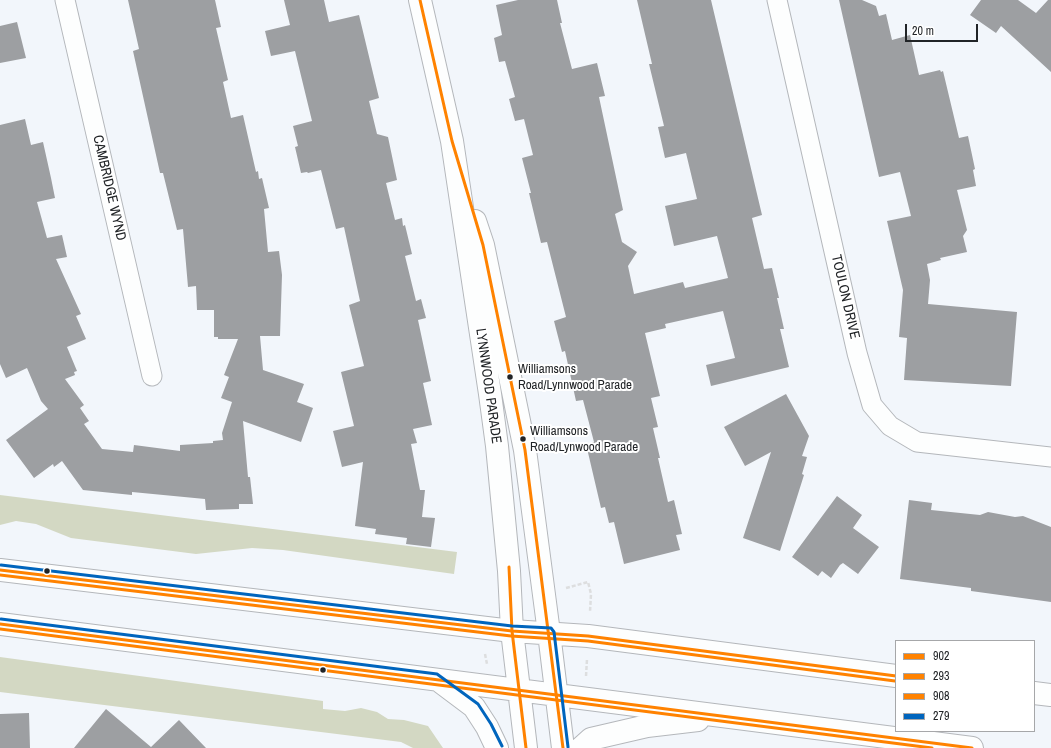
<!DOCTYPE html>
<html>
<head>
<meta charset="utf-8">
<style>
	body { margin:0 }
	#map { position:relative; width:1051px; height:748px; overflow:hidden; background:#f2f6fb; font-family:"Archivo Narrow",sans-serif }
	canvas { display:block }
	.legend { position:absolute; left:895px; top:640px; width:140px; height:92px; box-sizing:border-box; background:#fff; border:1px solid #a6a7a9; margin:0; padding:5px 7px; list-style:none; font-size:12px; color:#212427 }
	.legend li { display:flex; align-items:center; gap:8px; height:20px }
	.legend b { width:20px; border:1px solid #a6a7a9 }
	.scale { position:absolute; left:905px; top:24px; width:73px; height:18px; box-sizing:border-box; border:2px solid #212427; border-top:0; padding-left:5px; font-size:12px; line-height:14px; white-space:nowrap; color:#212427; -webkit-text-stroke:3px #fff; paint-order:stroke }
</style>
</head>
<body>
<div id="map">
<canvas width="1051" height="748"></canvas>
<ul class="legend">
<li><b style="height:5px;background:#ff8200"></b>902</li>
<li><b style="height:5px;background:#ff8200"></b>293</li>
<li><b style="height:5px;background:#ff8200"></b>908</li>
<li><b style="height:5px;background:#0065bd"></b>279</li>
</ul>
<div class="scale">20 m</div>
</div>
<script>
const context = document.querySelector('canvas').getContext('2d');
context.lineJoin = 'round';
function fillPath(path, color) {
  context.fillStyle = color;
  context.fill(path, 'evenodd');
}
function shape(rows) {
  const path = new Path2D();
  for (const r of rows) {
    path.moveTo(r[0], r[1]);
    for (let i = 2; i < r.length; i += 2) path.lineTo(r[i], r[i + 1]);
  }
  return path;
}
function strokePath(path, color, width, dash) {
  context.strokeStyle = color;
  context.lineWidth = width;
  context.lineCap = dash ? 'butt' : 'round';
  context.setLineDash(dash || []);
  context.stroke(path);
}
function drawText(font, color, halo, rows, align = 'center') {
  context.font = font + ' "Archivo Narrow",sans-serif';
  context.lineWidth = 4;
  context.setLineDash([]);
  context.textBaseline = 'middle';
  context.strokeStyle = halo;
  context.fillStyle = color;
  for (const [text, x, y, turn = 0] of rows) {
    context.save();
    context.translate(x, y);
    context.rotate((+turn || 0) * Math.PI / 180);
    context.textAlign = isNaN(turn) ? turn : align;
    if (halo) context.strokeText(text, 0, 0);
    context.fillText(text, 0, 0);
    context.restore();
  }
}
fillPath(shape([
	[0,495,457,552,454,574,283,550,252,548,196,554,71,538,36,524,16,521,0,525],
	[0,657,323,701,323,709,345,711,361,708,377,712,388,719,404,720,428,726,443,748,413,748,401,742,0,692]
]), '#d3d8c3');
fillPath(shape([
	[128,0,215,0,221,27,216,28,228,80,223,82,231,118,243,115,256,172,258,171,259,179,262,178,269,208,264,209,268,252,279,251,282,275,280,336,260,336,263,370,304,384,297,402,313,408,301,442,243,421,248,477,250,477,253,504,239,504,239,509,206,510,205,499,132,492,132,495,83,490,62,461,54,467,53,464,34,478,6,440,48,409,41,401,27,368,6,378,0,364,0,125,25,119,31,145,43,142,51,178,55,198,37,202,47,238,62,235,67,257,56,259,81,314,76,316,86,339,67,347,77,371,74,372,75,375,65,379,84,405,80,408,89,421,84,424,102,449,133,452,134,445,180,451,180,445,213,443,213,441,223,440,222,433,232,402,221,398,229,377,224,375,238,339,218,339,218,337,214,337,214,310,197,310,196,286,188,287,183,229,177,230,163,173,160,173,133,51,139,49],
	[284,0,324,0,329,22,359,15,379,98,369,101,377,134,388,137,397,180,386,183,395,220,402,218,403,226,405,225,412,254,405,256,416,301,421,299,426,318,418,320,431,381,423,383,432,425,413,429,417,443,411,444,420,490,425,490,422,517,435,518,431,547,406,544,407,538,375,534,376,529,355,526,363,462,342,467,333,431,354,426,341,372,364,366,349,305,360,301,344,227,336,229,321,170,308,173,307,172,301,173,295,147,298,146,293,126,312,121,295,51,271,56,265,31,290,25],
	[518,0,557,0,562,23,560,23,572,69,597,63,605,96,599,97,623,210,615,214,622,242,637,252,628,266,634,294,683,282,685,288,728,278,717,236,674,246,665,206,697,199,686,153,665,158,658,127,664,126,649,64,652,64,637,0,711,0,762,215,752,218,764,269,772,268,779,298,777,298,784,329,780,329,789,367,711,386,706,365,735,358,723,311,665,324,666,328,645,333,660,396,651,398,658,427,653,428,660,458,658,458,668,502,674,500,682,534,676,535,680,550,624,564,614,522,609,523,605,507,601,508,586,444,594,442,583,400,576,401,565,351,562,352,554,321,566,317,547,242,541,243,529,193,531,193,522,158,533,155,524,119,515,121,509,99,515,97,505,61,499,62,494,38,502,35,496,5],
	[839,0,862,0,876,6,879,16,886,14,892,40,910,35,919,75,940,70,941,72,943,71,959,138,968,136,975,169,973,170,976,186,957,190,967,230,963,236,967,252,940,258,941,260,927,264,930,280,928,304,1017,312,1011,386,904,380,907,338,899,337,903,290,887,221,911,216,900,172,879,177],
	[981,0,1018,0,1036,13,1048,0,1051,0,1051,72,1001,26,996,33,970,15],
	[17,22,26,58,0,63,0,26],
	[786,394,809,436,802,456,807,457,802,474,804,475,780,551,743,538,771,452,745,466,724,427],
	[837,496,862,515,853,528,879,547,858,574,843,563,840,565,831,578,822,571,818,576,792,557],
	[909,500,932,503,931,510,980,515,988,512,1015,517,1023,516,1051,527,1051,602,971,591,971,588,900,579],
	[106,709,151,747,179,720,206,748,74,748],
	[29,713,30,748,0,748,0,714]
]), '#9d9fa2');
const street = shape([
	[65,0,152,376],
	[777,0,857,353,872,405,890,426,917,442,1051,457]
]);
const secondary = shape([
	[420,0,452,141,490,394,497,446,509,571,512,631],
	[475,221,483,245,525,450,549,633]
]);
const primary = shape([
	[0,570,512,631,588,636,896,676],
	[0,624,972,748],
	[512,631,526,748],
	[549,633,563,748],
	[438,680,474,707,487,727,497,748],
	[1034,693,1051,695],
	[581,748,591,739,647,726,698,720]
]);
strokePath(street, '#b4b7bb', 21);
strokePath(secondary, '#b4b7bb', 24);
strokePath(primary, '#b4b7bb', 24);
strokePath(shape([
	[566,588,588,582,591,594,590,612],
	[485,654,487,664],
	[586,676,587,659]
]), '#dddedf', 2.5, [4, 2]);
strokePath(street, '#fdfefe', 19);
strokePath(secondary, '#fdfefe', 22);
strokePath(primary, '#fdfefe', 22);
strokePath(shape([
	[0,570,512,631,588,636,896,676],
	[0,624,972,748]
]), '#ff8200', 3);
strokePath(shape([
	[0,575,511,636,588,641,895,681],
	[0,629,932,748]
]), '#ff8200', 3);
strokePath(shape([
	[420,0,452,141,483,245,525,450,563,748],
	[509,567,512,631,526,748]
]), '#ff8200', 3);
strokePath(shape([
	[1,565,512,626,551,628,554,632,568,747],
	[1,619,437,674,478,704,491,724,502,746]
]), '#0065bd', 3);
for (const [x, y, r, color] of [
	[510,377,3.5,"#212427"],
	[523,439,3.5,"#212427"],
	[47,571,3.5,"#212427"],
	[323,670,3.5,"#212427"]
]) {
  const dot = new Path2D();
  dot.arc(x, y, r, 0, 2 * Math.PI);
  context.fillStyle = color;
  context.fill(dot);
  strokePath(dot, '#fff', 1.5);
}
drawText('13px', '#212427', '#fff', [
	["Williamsons",518,370],
	["Road/Lynnwood Parade",518,386],
	["Williamsons",530,432],
	["Road/Lynwood Parade",530,448]
], 'left');
drawText('14px', '#212427', '#fff', [
	["CAMBRIDGE WYND",109,188,77],
	["TOULON DRIVE",845,297,77],
	["LYNNWOOD PARADE",488,386,82]
]);
</script>
</body>
</html>
